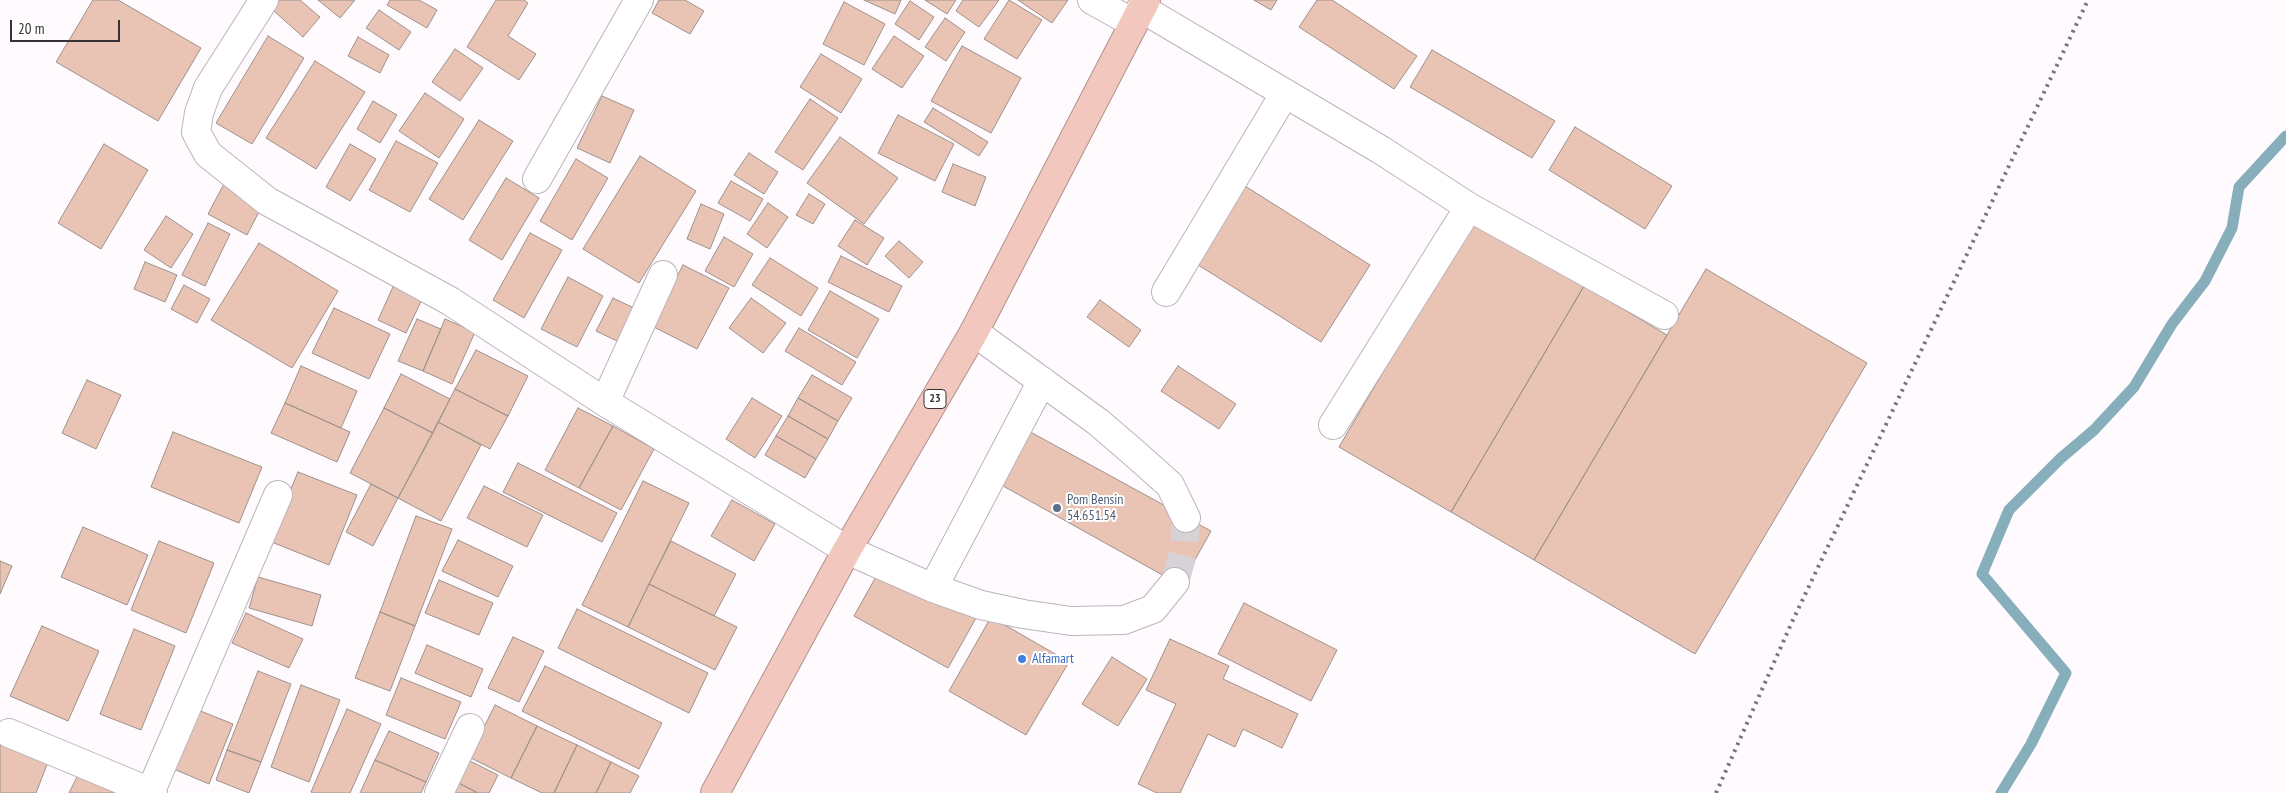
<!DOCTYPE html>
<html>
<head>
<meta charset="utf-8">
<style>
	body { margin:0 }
	#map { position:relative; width:2286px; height:793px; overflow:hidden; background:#fefafe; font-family:"PT Sans Narrow",sans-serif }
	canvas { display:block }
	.scale { position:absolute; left:10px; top:20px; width:110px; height:22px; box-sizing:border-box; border:2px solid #353135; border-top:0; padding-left:6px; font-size:15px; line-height:18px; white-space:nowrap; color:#353135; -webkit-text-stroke:4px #fff; paint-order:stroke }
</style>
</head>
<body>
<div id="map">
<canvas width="2286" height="793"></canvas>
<div class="scale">20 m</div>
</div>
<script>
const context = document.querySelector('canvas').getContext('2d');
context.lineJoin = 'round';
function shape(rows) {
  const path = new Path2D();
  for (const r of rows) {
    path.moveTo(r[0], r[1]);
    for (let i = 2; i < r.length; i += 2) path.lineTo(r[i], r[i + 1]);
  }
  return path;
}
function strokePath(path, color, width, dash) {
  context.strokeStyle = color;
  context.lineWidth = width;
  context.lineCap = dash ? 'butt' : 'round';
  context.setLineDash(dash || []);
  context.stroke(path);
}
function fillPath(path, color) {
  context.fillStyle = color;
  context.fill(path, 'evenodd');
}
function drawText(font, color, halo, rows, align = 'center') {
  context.font = font + ' "PT Sans Narrow",sans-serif';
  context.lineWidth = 4;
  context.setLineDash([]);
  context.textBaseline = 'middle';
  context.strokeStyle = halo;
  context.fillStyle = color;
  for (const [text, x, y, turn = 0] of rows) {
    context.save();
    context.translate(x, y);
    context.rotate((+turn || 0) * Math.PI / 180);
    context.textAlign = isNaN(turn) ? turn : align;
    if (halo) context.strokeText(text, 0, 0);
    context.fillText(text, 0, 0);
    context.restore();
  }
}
strokePath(shape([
	[2001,793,2031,744,2066,673,1982,574,2009,510,2061,458,2094,430,2134,387,2172,324,2205,281,2232,228,2239,187,2286,136]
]), '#86aebb', 11);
const building = shape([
	[93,0,118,0,201,48,158,121,56,62,93,0],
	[268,0,300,0,320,17,303,37,265,3,268,0],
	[318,0,355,0,340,18,318,0],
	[390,0,419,0,437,10,427,28,387,5,390,0],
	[496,0,524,0,528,3,508,36,536,54,519,80,467,47,496,0],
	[659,0,685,0,704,11,690,34,652,13,659,0],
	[864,0,901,0,895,14,864,0],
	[925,0,956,0,947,14,925,0],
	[963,0,999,0,979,27,956,11,963,0],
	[1009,0,1042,20,1017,59,984,39,1009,0],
	[1018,0,1068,0,1052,23,1018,0],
	[1254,0,1277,0,1271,10,1254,0],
	[1317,0,1332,0,1417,56,1394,89,1299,27,1317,0],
	[910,1,934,17,919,40,895,24,910,1],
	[844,2,885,24,864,65,823,44,844,2],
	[379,10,411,32,399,50,366,28,379,10],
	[945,18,965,32,946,61,925,47,945,18],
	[268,36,304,58,252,144,216,123,268,36],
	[894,36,924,56,902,88,872,69,894,36],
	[358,37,389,55,380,73,348,56,358,37],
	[962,46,1021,78,991,133,931,101,962,46],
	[455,49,483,68,460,101,432,82,455,49],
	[1432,50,1555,121,1532,158,1410,87,1432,50],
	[821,54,862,79,841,113,800,87,821,54],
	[315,61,365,92,316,169,266,138,315,61],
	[425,93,464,119,439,158,399,131,425,93],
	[602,96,634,110,610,163,577,148,602,96],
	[810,99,838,118,803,170,775,152,810,99],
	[373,101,397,115,380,143,357,129,373,101],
	[933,108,988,142,979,156,924,122,933,108],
	[898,115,954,144,935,181,878,153,898,115],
	[479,120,513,141,463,220,429,199,479,120],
	[1575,127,1672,186,1645,229,1549,170,1575,127],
	[840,137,898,178,864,224,807,183,840,137],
	[396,141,438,163,410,212,369,190,396,141],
	[104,144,148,170,101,249,58,223,104,144],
	[350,144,376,159,350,201,326,187,350,144],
	[749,153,778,172,764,194,734,175,749,153],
	[640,156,696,191,639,283,583,249,640,156],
	[576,159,608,178,572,240,540,221,576,159],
	[953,164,986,177,975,206,942,192,953,164],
	[506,178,539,198,502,260,469,240,506,178],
	[226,180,265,200,247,235,208,214,226,180],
	[731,181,763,199,750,221,718,203,731,181],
	[1245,186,1370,265,1321,342,1195,263,1245,186],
	[809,194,825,204,813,224,796,215,809,194],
	[768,203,788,217,767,248,747,234,768,203],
	[701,204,724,214,710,249,687,239,701,204],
	[166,216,193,234,171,268,144,250,166,216],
	[855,220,884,238,867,265,838,246,855,220],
	[1472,221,1584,286,1451,512,1339,447,1472,221],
	[208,223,230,234,205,286,182,275,208,223],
	[530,233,562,250,524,318,493,300,530,233],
	[724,237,753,254,734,287,705,271,724,237],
	[899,241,923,262,909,278,885,256,899,241],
	[259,243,338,291,292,368,211,320,259,243],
	[841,256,902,286,889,312,828,282,841,256],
	[770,258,818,288,801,316,752,285,770,258],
	[145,262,177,275,165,302,134,289,145,262],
	[683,265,729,288,697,349,652,326,683,265],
	[1706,269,1867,363,1695,654,1534,560,1706,269],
	[568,277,603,296,577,347,541,329,568,277],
	[397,278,426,291,406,333,378,320,397,278],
	[184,285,210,299,197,323,171,309,184,285],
	[1584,286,1667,335,1534,560,1451,512,1584,286],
	[830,291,879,319,857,358,808,330,830,291],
	[613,298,636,309,619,342,596,331,613,298],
	[751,298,786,323,763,353,729,328,751,298],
	[1100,300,1141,330,1129,347,1087,317,1100,300],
	[334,308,390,334,369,379,312,353,334,308],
	[417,319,441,329,423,371,398,361,417,319],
	[445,319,475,332,452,384,423,371,445,319],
	[799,328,856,362,842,385,785,351,799,328],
	[476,350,528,376,508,416,455,389,476,350],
	[301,366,357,391,341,428,285,403,301,366],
	[1178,366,1236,404,1219,429,1161,391,1178,366],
	[401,374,450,399,433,433,384,408,401,374],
	[812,375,852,398,838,421,798,398,812,375],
	[87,380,121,395,96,449,62,433,87,380],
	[455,389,508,416,490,449,438,422,455,389],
	[752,398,782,416,755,458,726,439,752,398],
	[798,398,838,421,828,439,788,416,798,398],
	[285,403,350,432,337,462,271,433,285,403],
	[384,408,433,433,398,498,350,473,384,408],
	[578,408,613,426,579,488,545,470,578,408],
	[788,416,828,439,816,459,776,436,788,416],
	[438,422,481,445,441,521,398,498,438,422],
	[613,426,654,449,621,510,579,488,613,426],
	[1025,429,1211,531,1182,583,1175,582,996,482,1025,429],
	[173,432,262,467,239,523,151,487,173,432],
	[776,436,816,459,805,478,765,455,776,436],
	[518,463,617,513,602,542,503,492,518,463],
	[298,472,357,495,329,565,269,541,298,472],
	[643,481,689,503,628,627,582,605,643,481],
	[371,484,398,498,373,546,346,532,371,484],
	[484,486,543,515,527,547,467,518,484,486],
	[732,500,775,524,754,561,711,536,732,500],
	[416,516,452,529,415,626,380,612,416,516],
	[83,527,148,555,127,605,61,577,83,527],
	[458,540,513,566,498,597,442,571,458,540],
	[159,541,214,563,186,633,131,610,159,541],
	[671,541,736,574,714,616,649,584,671,541],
	[0,561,12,566,0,594,0,561],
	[882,566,976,618,948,668,854,616,882,566],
	[258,577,321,595,312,626,249,608,258,577],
	[439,580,493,603,479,635,425,613,439,580],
	[649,584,737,627,715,670,628,627,649,584],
	[1244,603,1337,650,1311,701,1218,654,1244,603],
	[577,609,708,673,689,713,558,648,577,609],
	[380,612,415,626,390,691,355,678,380,612],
	[246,613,303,639,289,668,232,643,246,613],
	[991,617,1069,662,1026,735,949,691,991,617],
	[42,626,99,651,68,721,10,696,42,626],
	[134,629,175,646,141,730,100,714,134,629],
	[513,637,544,651,519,702,488,688,513,637],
	[1170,639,1229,666,1223,679,1298,714,1282,748,1243,729,1235,747,1208,734,1180,793,1157,793,1138,784,1176,704,1146,690,1170,639],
	[427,645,483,669,471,697,415,673,427,645],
	[1112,657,1147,679,1118,726,1082,704,1112,657],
	[545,666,662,723,639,769,522,711,545,666],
	[258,671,291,684,261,762,227,750,258,671],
	[401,678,461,702,445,739,386,715,401,678],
	[301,685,340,700,309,782,271,767,301,685],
	[495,705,537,726,511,778,469,757,495,705],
	[193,708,233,724,209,784,169,767,193,708],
	[347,709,381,724,350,793,313,793,311,792,347,709],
	[537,726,577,745,554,793,542,793,511,778,537,726],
	[389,731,439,753,426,782,375,760,389,731],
	[0,737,50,757,36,793,0,793,0,737],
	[577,745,611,762,596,793,554,793,577,745],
	[227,750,261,762,249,793,216,780,227,750],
	[460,756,498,775,489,793,478,793,449,778,460,756],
	[375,760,426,782,421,793,360,793,375,760],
	[611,762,639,776,630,793,596,793,611,762],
	[78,775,116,793,69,793,78,775],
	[449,778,478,793,441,793,449,778]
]);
fillPath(building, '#e9c4b4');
strokePath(building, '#9e918b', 1);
strokePath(shape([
	[1175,582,1184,550,1186,518]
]), '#d6d2d6', 28, [28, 14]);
const minor = shape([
	[264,0,208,88,199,113,196,132,208,154,267,201,450,301,605,402,847,550,933,588,981,605,1023,614,1071,621,1124,620,1153,609,1175,582],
	[1092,0,1133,23],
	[1141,8,1381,150,1469,207,1664,315],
	[537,179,639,0],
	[1166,292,1285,93],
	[974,332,1098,422,1133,452,1170,485,1186,518],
	[605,402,663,275],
	[1333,425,1469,207],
	[933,588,1042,381],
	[9,733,153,793],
	[150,793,278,495],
	[439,793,470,728]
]);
const highway = shape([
	[715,793,847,550,974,332,1146,0]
]);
strokePath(minor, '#bdb3bc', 30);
strokePath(highway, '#b0928d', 30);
strokePath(minor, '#fff', 28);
strokePath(highway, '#f2c7bd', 28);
strokePath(shape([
	[1716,793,1792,622,2088,0]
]), '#787478', 4, [2.5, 5]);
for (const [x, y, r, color] of [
	[1057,508,5,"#5c6f8a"],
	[1022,659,5,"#3f7fe0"]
]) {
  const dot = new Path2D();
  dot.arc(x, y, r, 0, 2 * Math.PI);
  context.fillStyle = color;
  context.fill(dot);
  strokePath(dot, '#fff', 2);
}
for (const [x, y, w] of [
	[935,399,22]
]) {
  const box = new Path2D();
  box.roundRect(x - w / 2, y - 9.5, w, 19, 4);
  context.fillStyle = '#fff';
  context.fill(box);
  strokePath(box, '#353135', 1);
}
drawText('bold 12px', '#353135', null, [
	["23",935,399]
]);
drawText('14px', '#4e5e75', '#fff', [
	["Pom Bensin",1067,500],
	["54.651.54",1067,516]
], 'left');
drawText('14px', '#366cbe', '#fff', [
	["Alfamart",1032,659]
], 'left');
</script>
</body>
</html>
